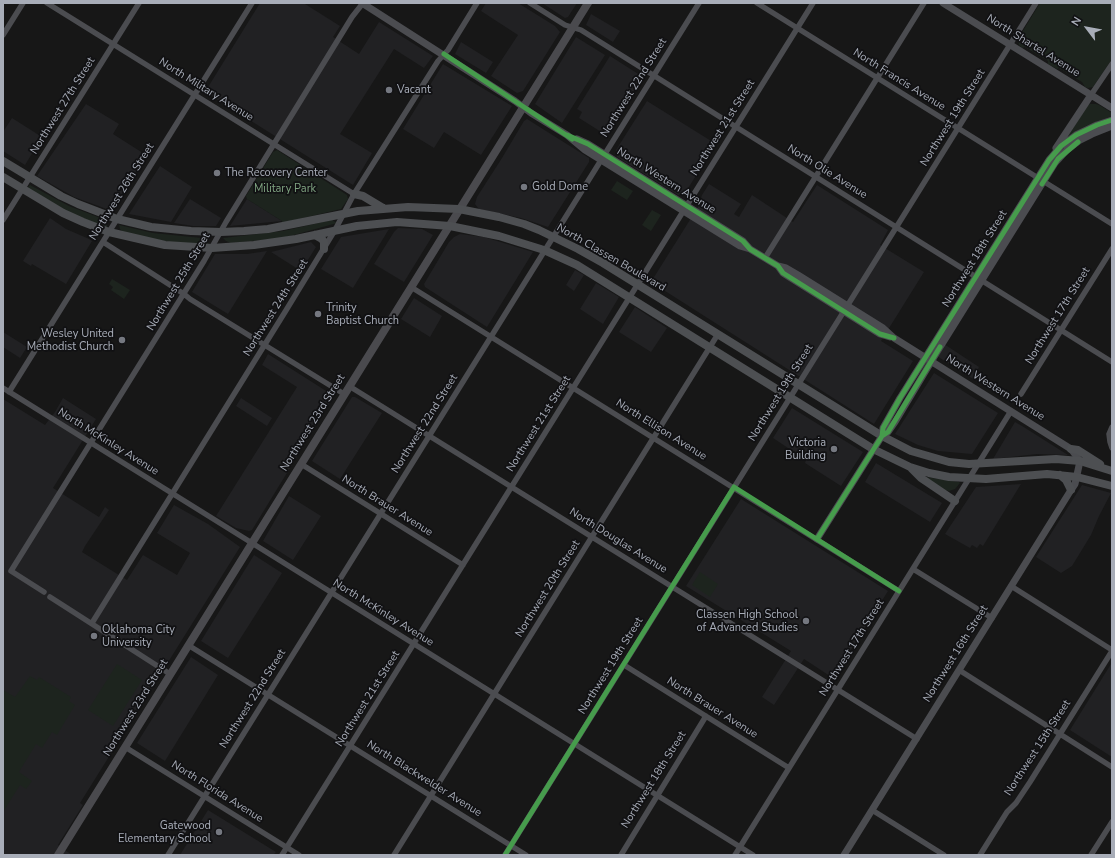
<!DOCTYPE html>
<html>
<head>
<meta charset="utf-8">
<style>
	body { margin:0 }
	#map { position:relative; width:1115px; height:858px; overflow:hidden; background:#171717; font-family:"Nunito Sans",sans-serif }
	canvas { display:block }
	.frame { position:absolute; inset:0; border:4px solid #a8adb8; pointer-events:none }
	.north { position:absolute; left:1067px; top:8px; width:40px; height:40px; -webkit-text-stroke:3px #111113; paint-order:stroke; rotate:302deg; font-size:11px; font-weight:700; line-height:16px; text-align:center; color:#a8adb8 }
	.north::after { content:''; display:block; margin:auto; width:14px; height:18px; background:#a8adb8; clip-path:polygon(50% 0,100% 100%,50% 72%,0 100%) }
</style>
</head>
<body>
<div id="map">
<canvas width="1115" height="858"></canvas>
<div class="frame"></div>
<div class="north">N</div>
</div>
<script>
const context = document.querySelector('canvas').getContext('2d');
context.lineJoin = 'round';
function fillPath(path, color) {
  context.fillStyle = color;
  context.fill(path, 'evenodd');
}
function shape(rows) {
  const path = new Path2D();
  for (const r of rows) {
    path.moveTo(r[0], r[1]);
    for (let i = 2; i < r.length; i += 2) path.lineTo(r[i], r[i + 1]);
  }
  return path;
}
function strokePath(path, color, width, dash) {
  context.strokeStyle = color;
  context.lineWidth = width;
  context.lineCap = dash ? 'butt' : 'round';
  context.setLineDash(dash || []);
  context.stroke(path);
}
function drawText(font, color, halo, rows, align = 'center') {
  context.font = font + ' "Nunito Sans",sans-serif';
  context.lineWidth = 3.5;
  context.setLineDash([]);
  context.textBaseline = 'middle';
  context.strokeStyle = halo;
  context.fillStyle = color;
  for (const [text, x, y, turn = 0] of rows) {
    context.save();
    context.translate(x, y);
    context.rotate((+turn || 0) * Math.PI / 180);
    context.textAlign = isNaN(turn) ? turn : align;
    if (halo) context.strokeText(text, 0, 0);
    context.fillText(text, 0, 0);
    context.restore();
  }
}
fillPath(shape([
	[260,3,306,3,305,4,340,26,333,37,359,54,379,22,433,56,424,68,394,49,340,134,372,153,353,185,205,92],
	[486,3,518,3,555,26,560,32,523,91,517,93,491,76,518,35,481,11],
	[542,3,577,3,568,17,565,18],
	[591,14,620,31,613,42,586,25],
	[576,37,605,55,562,123,535,104],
	[461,42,493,62,486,73,455,54],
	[610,56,643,77,606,135,579,118,582,112,577,109],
	[443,64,512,106,481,155,444,132,434,148,403,129],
	[647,101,716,144,685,193,678,195,617,157,616,150],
	[86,104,119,124,113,134,146,155,112,211,74,197,37,176],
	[12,118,42,137,25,165,3,151,3,132],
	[527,119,589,158,589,162,548,227,521,218,479,209,475,204,477,197,502,158,524,121],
	[160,166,192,187,171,222,129,214],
	[709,184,741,204,734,214,739,217,752,195,793,222,817,185,888,230,880,245,924,272,881,341,913,361,874,424,651,282,698,207,702,195],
	[190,199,221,218,216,226,193,226,174,223],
	[247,199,282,221,230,226],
	[50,218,66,229,89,239,92,241,66,284,32,264,31,266,23,261],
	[398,228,422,229,433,235,404,282,374,264,394,232],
	[389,229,353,288,321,269,341,237],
	[460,234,484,237,533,252,487,327,425,287,424,284,449,242,454,237],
	[311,242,316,247,301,271,271,252],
	[267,251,228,314,192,292,215,254,247,254],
	[575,270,584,275,574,291,566,285],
	[596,283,619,297,603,324,580,309],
	[414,298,442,316,430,337,401,319],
	[635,307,667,328,651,352,619,332],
	[3,332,27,347,20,358,3,347],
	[944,344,979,367,973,379,937,356],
	[268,354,334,396,252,530,249,531,236,528,216,516,297,387,262,365],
	[934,373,998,413,972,454,938,451,918,445,895,434],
	[352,397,355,397,382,413,340,479,312,461],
	[63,398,96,419,53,488,99,517,105,507,109,510,85,546,82,552,127,580,143,555,177,575,190,553,157,533,174,505,208,524,240,547,80,803,83,805,58,845,72,855,3,855,3,399,45,425,55,412],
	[241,398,272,418,267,426,236,406],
	[792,408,863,452,841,486,805,463,806,460,773,438],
	[1015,422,1022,426,1068,455,1037,454,993,459],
	[876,463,942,503,930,522,865,482],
	[1021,484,983,546,980,544,977,548,972,545,970,548,945,534,976,487],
	[1082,485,1111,493,1099,516,1091,535,1072,566,1061,573,1036,557],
	[289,496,321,516,293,560,263,541],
	[741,499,888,591,833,678,804,659,774,705,762,697,791,651,686,586],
	[254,555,282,573,228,658,201,641],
	[191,657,218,675,165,761,137,743],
	[1111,664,1112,664,1112,757,1070,730],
	[208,810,276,852,273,855,180,855]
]), '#212123');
fillPath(shape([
	[1040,3,1112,3,1112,59,1093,87,1088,88,1085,87,1082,82,1059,68,1057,69,1048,64,1048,61,1025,47,1022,48,1019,45,1018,39],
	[1090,104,1096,104,1099,105,1112,113,1112,116,1084,127,1069,136,1068,136,1087,106],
	[277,150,347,195,348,199,341,209,282,223,282,221,247,199,246,196,273,152],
	[617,181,633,191,627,200,611,190],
	[30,185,69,206,103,219,107,224,107,228,70,213,29,189,28,187],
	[652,210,661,215,651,231,642,225],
	[332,220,337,223,283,238,231,243,226,241,223,238,283,231],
	[119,225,153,233,202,238,208,242,208,244,170,242,136,236,123,232,120,229],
	[112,279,130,290,124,299,111,290,113,287,109,284],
	[925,477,959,482,960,483,955,489,949,491,945,490],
	[700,572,718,584,710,597,692,585],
	[117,664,142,680,113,726,88,710],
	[30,676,37,680,39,677,71,697,69,701,75,705,57,735,52,732,42,748,36,744,19,772,32,781,26,789,20,785,3,812,3,690,15,697]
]), '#1d241e');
strokePath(shape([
	[47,3,354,194],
	[530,3,565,25,581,30,1112,362],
	[757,3,1112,224],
	[3,35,23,3],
	[1091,95,1112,64],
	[3,220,139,3],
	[103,242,184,294,190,299,344,394],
	[765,258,924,3],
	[411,287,899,591],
	[349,386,917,739],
	[3,388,753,855],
	[9,392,252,3],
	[1021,394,1112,249],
	[1112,427,1109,434,1110,442,1112,448],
	[301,464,463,565],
	[913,569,992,618],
	[1011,586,1112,650],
	[44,592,11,571,204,261,226,222,352,17,363,3],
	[50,597,170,674],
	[92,623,285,312,335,230,354,194,438,61,448,50,477,3],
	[188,645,526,855],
	[624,665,789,768],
	[959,670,1112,767],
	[125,747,299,855],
	[872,810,944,855],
	[168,855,699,3],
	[282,855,813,3],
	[394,855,718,334],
	[505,855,1036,3],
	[621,855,706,716],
	[735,855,1011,411],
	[980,855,1007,812,1016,803,1030,782,1112,651],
	[1091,855,1112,822]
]), '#4b4c50', 5.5);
strokePath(shape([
	[362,3,515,101,531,113,567,135,585,150,740,246,750,249],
	[943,3,1112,108],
	[577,139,588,144,743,241,750,249,778,266,783,273,880,334,890,337],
	[1056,148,1091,95],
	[778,266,786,268,798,275,883,328,894,338,1071,449,1080,461,1075,484,1071,490,844,855],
	[882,436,888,432,895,422,937,352,1055,163,1067,150,1080,140,1092,134,1112,126],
	[817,539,882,436,883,428,900,398,1049,160,1061,146,1076,135,1097,125,1112,120]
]), '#4b4c50', 7);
strokePath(shape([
	[58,855,588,3]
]), '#4a4a4e', 8);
strokePath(shape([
	[3,161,61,196,78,204,117,219,151,227,191,231,221,232,244,231,268,229,358,211,408,207,459,209,499,217,524,224,539,230,578,249,603,263,882,436,911,451,949,462,969,464,1056,459,1080,461,1112,471],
	[3,177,63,213,83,222,109,232,165,245,212,248,254,245,296,239,357,226,397,222,450,226,499,236,544,250,577,265,873,449,910,467,929,473,949,477,986,479,1047,474,1077,477,1112,486],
	[354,194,363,196,383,208],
	[315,235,322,239,324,242,324,249],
	[1071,449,1078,450,1100,464],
	[912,469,921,478,955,501],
	[1060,475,1066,480,1071,490]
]), '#4d4f52', 8);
strokePath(shape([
	[444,54,572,139],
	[567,135,588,144,743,241,750,249,778,266,783,273,880,334,894,338],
	[1042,184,1058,159,1078,142],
	[882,436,888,432,940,347],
	[817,539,882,436,883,428,900,398,1049,160,1061,146,1076,135,1097,125,1112,120],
	[505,855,734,487,899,591]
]), '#469c4c', 5);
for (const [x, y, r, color] of [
	[389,90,4,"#757880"],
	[217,173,4,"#757880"],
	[524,187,4,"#757880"],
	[318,314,4,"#757880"],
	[122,340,4,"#757880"],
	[834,449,4,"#757880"],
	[806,621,4,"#757880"],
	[94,636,4,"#757880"],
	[219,832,4,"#757880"]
]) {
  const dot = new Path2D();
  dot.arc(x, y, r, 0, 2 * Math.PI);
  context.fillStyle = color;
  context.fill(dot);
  strokePath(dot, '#111113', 1.5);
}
drawText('11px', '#a8adb8', '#111113', [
	["North Shartel Avenue",1033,46,32],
	["North Francis Avenue",899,80,32],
	["Northwest 22nd Street",634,88,-58],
	["North Military Avenue",206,90,32],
	["Northwest 27th Street",63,106,-58],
	["Northwest 19th Street",953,118,-58],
	["Northwest 21st Street",723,128,-58],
	["North Olie Avenue",827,172,32],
	["North Western Avenue",666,181,32],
	["Northwest 26th Street",122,192,-58],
	["North Classen Boulevard",611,258,30],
	["Northwest 18th Street",975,259,-58],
	["Northwest 25th Street",179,282,-59],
	["Northwest 24th Street",276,308,-58],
	["Northwest 17th Street",1058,316,-58],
	["North Western Avenue",995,388,32],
	["Northwest 19th Street",781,393,-58],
	["Northwest 23rd Street",313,423,-58],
	["Northwest 22nd Street",425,424,-58],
	["Northwest 21st Street",539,424,-58],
	["North Ellison Avenue",661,430,32],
	["North McKinley Avenue",108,442,32],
	["North Brauer Avenue",387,506,32],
	["North Douglas Avenue",618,541,32],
	["Northwest 20th Street",548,589,-58],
	["North McKinley Avenue",383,613,32],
	["Northwest 17th Street",852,648,-58],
	["Northwest 16th Street",956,654,-58],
	["Northwest 19th Street",611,666,-58],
	["Northwest 22nd Street",253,699,-58],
	["Northwest 21st Street",368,699,-58],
	["Northwest 23rd Street",136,708,-58],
	["North Brauer Avenue",712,708,32],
	["Northwest 15th Street",1038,748,-57],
	["North Blackwelder Avenue",424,779,32],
	["Northwest 18th Street",654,780,-58],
	["North Florida Avenue",217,792,32]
]);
drawText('11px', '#a8adb8', '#111113', [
	["Vacant",397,90],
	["The Recovery Center",225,173],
	["Gold Dome",532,187],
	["Trinity",326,308],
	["Baptist Church",326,321],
	["Wesley United",114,334,"right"],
	["Methodist Church",114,347,"right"],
	["Victoria",826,443,"right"],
	["Building",826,456,"right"],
	["Classen High School",798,615,"right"],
	["of Advanced Studies",798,628,"right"],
	["Oklahoma City",102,630],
	["University",102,643],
	["Gatewood",211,826,"right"],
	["Elementary School",211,839,"right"]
], 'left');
drawText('11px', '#7fa381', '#111113', [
	["Military Park",285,189]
]);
</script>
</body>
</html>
